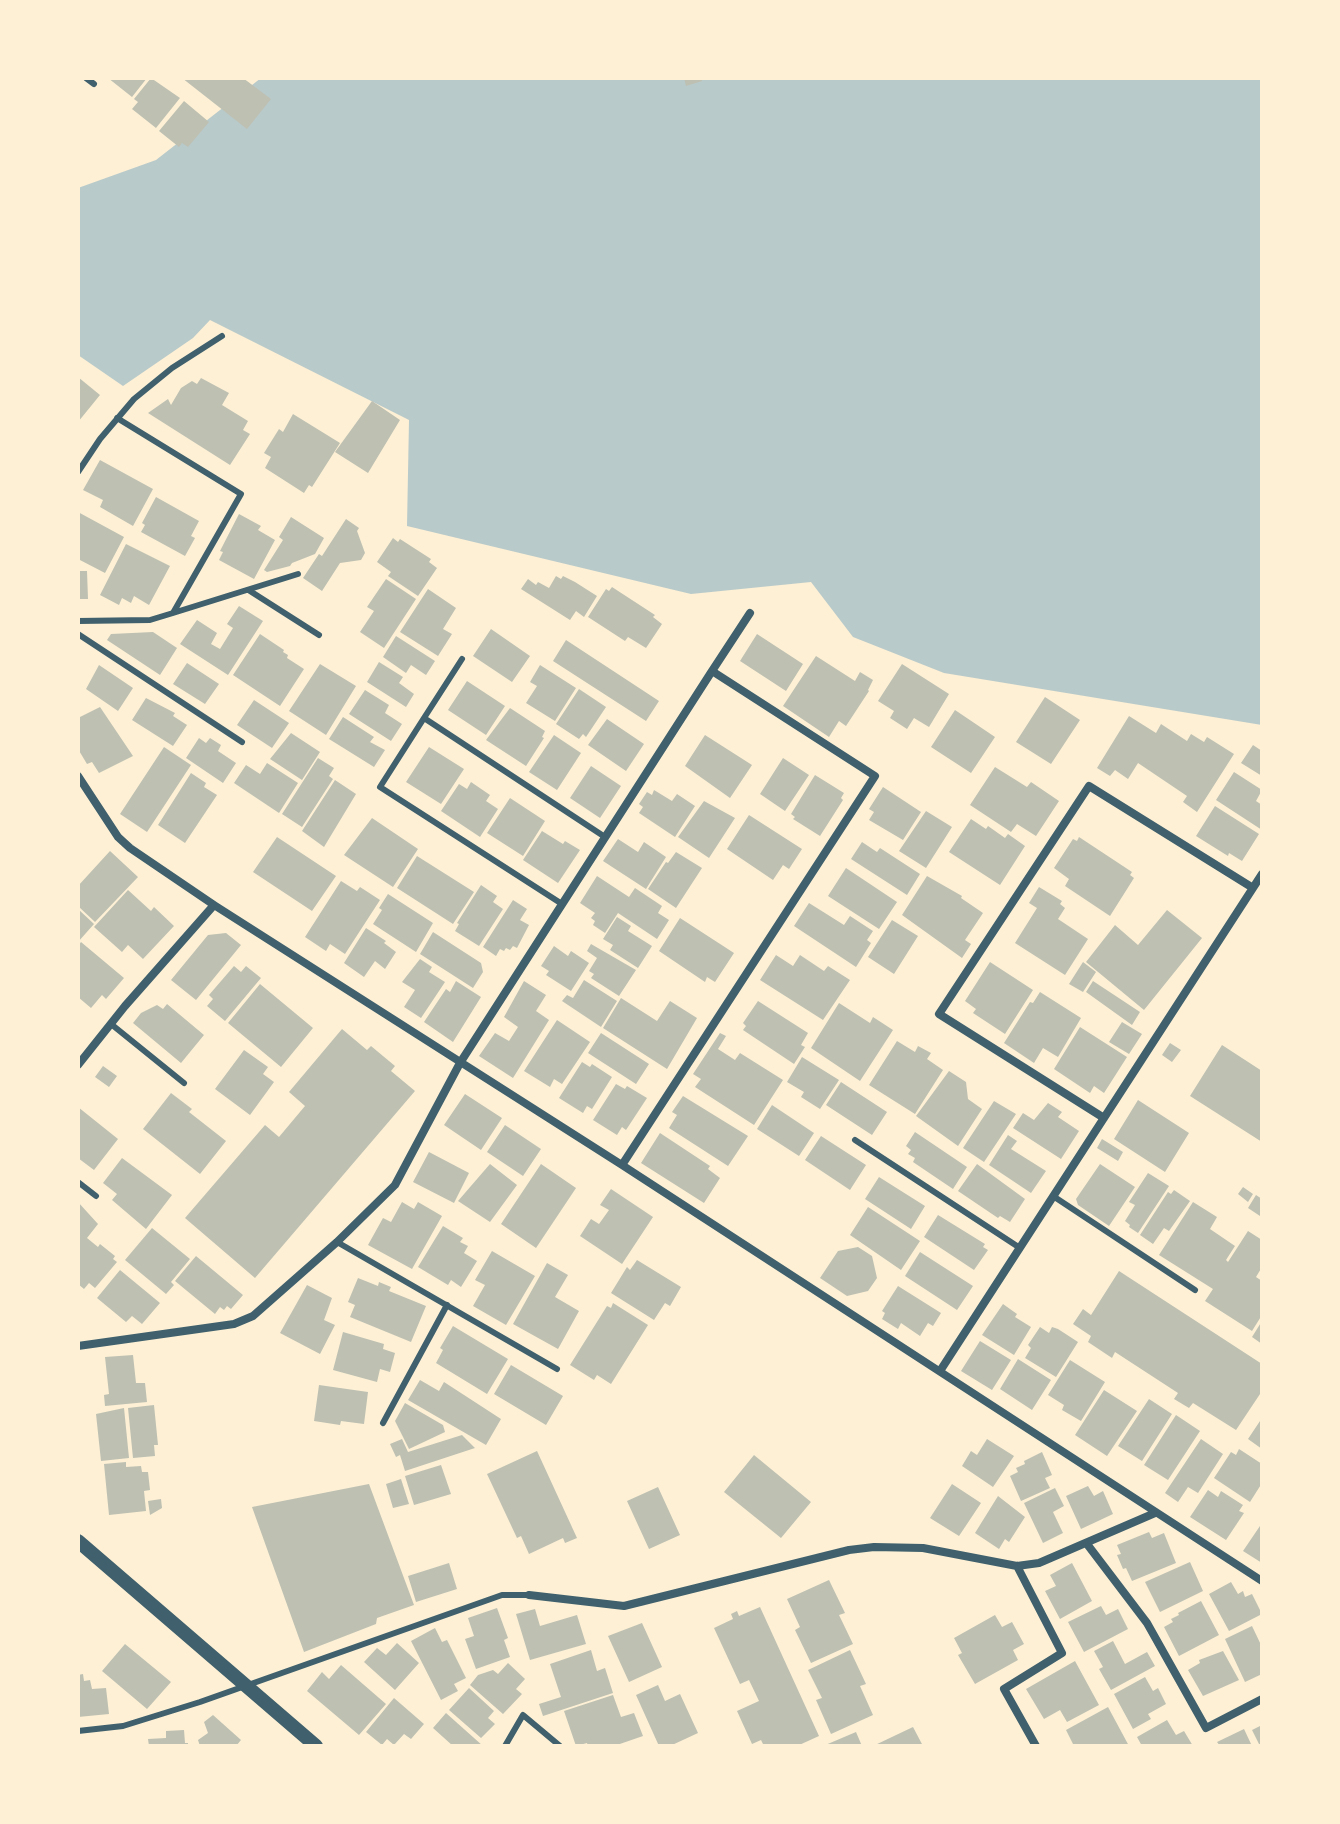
<!DOCTYPE html>
<html>
<head>
<meta charset="utf-8">
<style>
	body { margin:0 }
	#map { position:relative; width:1340px; height:1824px; overflow:hidden; background:#fdf0d5; font-family:"Source Sans 3",sans-serif }
	canvas { display:block }
	.frame { position:absolute; inset:0; border:80px solid #fdf0d5; pointer-events:none }
</style>
</head>
<body>
<div id="map">
<canvas width="1340" height="1824"></canvas>
<div class="frame"></div>
</div>
<script>
const context = document.querySelector('canvas').getContext('2d');
context.lineJoin = 'round';
function fillPath(path, color) {
  context.fillStyle = color;
  context.fill(path, 'evenodd');
}
function shape(rows) {
  const path = new Path2D();
  for (const r of rows) {
    path.moveTo(r[0], r[1]);
    for (let i = 2; i < r.length; i += 2) path.lineTo(r[i], r[i + 1]);
  }
  return path;
}
function strokePath(path, color, width, dash) {
  context.strokeStyle = color;
  context.lineWidth = width;
  context.lineCap = dash ? 'butt' : 'round';
  context.setLineDash(dash || []);
  context.stroke(path);
}
fillPath(shape([
	[261,78,1262,78,1262,725,944,673,853,637,811,582,691,594,407,526,409,420,210,320,193,338,123,386,78,355,78,188,156,160]
]), '#b9caca');
fillPath(shape([
	[108,78,147,78,132,97],
	[151,78,180,98,156,128,132,109,138,102,134,99],
	[182,78,243,78,271,99,247,129],
	[684,78,701,78,702,81,686,86],
	[184,101,209,122,188,147,182,143,179,147,159,131],
	[78,377,100,395,78,422],
	[201,378,229,393,222,405,248,421,243,430,250,434,230,465,148,413,168,399,171,405,181,388,192,381,197,384],
	[372,401,400,420,368,473,335,452],
	[293,414,340,443,312,487,309,485,304,493,265,468,271,457,264,453,279,429,283,432],
	[100,460,153,489,133,526,100,507,103,500,83,490],
	[156,497,199,521,191,536,195,538,185,556,141,532,145,525,142,523],
	[78,512,124,537,105,573,78,559],
	[239,514,261,526,258,530,275,540,254,579,219,560,223,552,220,551],
	[291,517,324,538,315,554,292,563,290,566,267,572,264,570,283,540,279,537],
	[346,519,359,528,357,531,365,553,361,560,340,563,322,591,303,578,319,554,322,556],
	[393,538,398,542,400,539,431,559,429,562,437,568,418,596,388,576,391,572,377,562],
	[126,544,170,566,149,605,134,596,131,603,122,598,119,605,100,595],
	[78,571,87,571,88,599,78,599],
	[556,576,561,579,563,576,575,582,597,596,584,617,576,611,570,620,521,589,528,579,536,585,538,582,549,588],
	[386,579,416,599,384,648,360,632,374,611,367,607],
	[612,587,655,615,653,617,662,624,646,648,628,637,625,641,588,617,606,589,609,591],
	[428,589,456,608,443,629,452,634,438,656,400,632],
	[239,606,263,621,228,675,180,644,197,620,217,633,211,644,220,649,233,628,227,624],
	[491,629,530,656,512,682,473,656],
	[153,632,177,648,160,675,107,640,111,634],
	[260,634,284,650,283,652,288,655,287,658,304,669,280,706,233,675],
	[757,634,803,664,786,691,740,661],
	[396,636,435,661,426,675,411,665,406,673,383,657],
	[566,640,659,701,646,721,553,661],
	[816,656,855,681,860,672,873,680,868,690,869,691,846,726,839,721,829,737,783,706],
	[379,662,403,677,399,683,414,694,406,707,367,682],
	[187,663,219,684,205,704,173,684],
	[320,664,356,686,326,735,289,711],
	[902,664,949,694,929,727,914,718,907,729,890,718,894,711,878,701],
	[99,665,133,688,118,711,86,689],
	[540,665,576,688,555,721,526,703,537,686,530,682],
	[467,681,505,706,486,735,448,710],
	[579,689,606,707,586,737,583,734,579,739,556,724],
	[365,690,389,705,385,713,402,724,391,741,349,714],
	[1045,697,1080,720,1051,764,1016,742],
	[146,698,175,713,173,716,187,725,173,746,132,720],
	[254,700,289,723,272,748,237,725],
	[100,707,133,756,99,773,92,762,87,764,78,749,78,718],
	[510,708,545,731,542,737,544,738,526,766,486,740],
	[955,710,995,737,971,773,931,747],
	[1129,716,1156,733,1161,724,1187,741,1191,734,1204,742,1207,737,1234,754,1197,812,1183,802,1187,796,1138,763,1128,779,1115,770,1110,776,1097,768],
	[343,717,374,737,370,742,385,750,374,767,329,739],
	[607,719,644,744,626,771,588,745],
	[291,733,320,752,302,780,270,759],
	[554,735,581,753,557,790,529,772],
	[705,735,752,765,730,798,685,766],
	[199,738,206,743,210,738,221,745,218,751,236,763,223,783,186,758],
	[1253,745,1262,751,1262,776,1241,763],
	[164,747,191,765,147,832,120,814],
	[429,747,464,769,441,804,406,782],
	[318,758,334,768,329,776,333,779,302,827,282,814],
	[783,758,809,775,785,811,760,794],
	[267,763,298,783,279,813,234,783,246,765,260,774],
	[591,766,621,786,600,818,570,798],
	[995,767,1027,787,1031,782,1059,801,1036,836,1017,824,1011,832,970,805],
	[1234,772,1262,790,1256,801,1262,805,1262,830,1216,800],
	[191,773,206,783,204,787,217,795,185,843,158,825],
	[815,775,844,793,841,798,843,800,820,836,793,819,795,817,791,814],
	[335,780,356,794,324,847,302,831],
	[471,782,490,795,486,801,498,809,480,837,441,811,459,784,467,789],
	[883,787,921,812,903,840,869,820,874,812,869,809],
	[654,790,672,801,677,794,695,806,675,837,639,813,643,807,639,804,647,792,652,795],
	[510,798,545,821,523,856,487,833],
	[704,801,735,818,709,858,678,837],
	[1215,806,1259,834,1242,861,1229,853,1228,856,1196,836],
	[926,811,952,827,926,868,899,851],
	[749,815,802,849,789,869,783,865,773,880,727,849],
	[372,818,418,849,393,887,344,855],
	[971,819,986,829,988,826,1005,838,1008,834,1025,846,1000,885,949,852],
	[542,831,563,844,565,841,580,850,558,883,523,860],
	[277,837,336,876,312,911,253,872],
	[1079,837,1132,872,1130,875,1134,878,1110,916,1065,886,1069,879,1054,868,1073,839,1077,841],
	[618,839,638,852,644,842,666,857,646,889,603,861],
	[862,842,877,852,880,848,920,874,907,895,851,859],
	[110,851,138,877,95,922,78,906,78,886],
	[676,852,702,868,676,908,648,889,666,862,668,863],
	[417,856,474,892,453,924,397,888],
	[846,868,897,902,879,929,828,896],
	[597,876,629,897,635,888,662,906,658,913,669,920,657,939,618,913,605,933,593,925,595,921,591,918,595,913,580,903],
	[927,876,962,896,961,898,983,913,965,940,971,944,962,958,902,915],
	[341,881,357,891,360,887,380,900,345,954,330,944,326,951,305,937],
	[481,885,497,896,493,902,503,909,479,946,455,931,459,924,457,923],
	[1039,887,1062,901,1060,904,1065,908,1058,919,1088,939,1065,975,1015,943,1037,908,1029,903],
	[128,890,151,911,154,907,174,926,143,959,128,945,122,952,94,927],
	[388,894,433,923,416,952,373,924,382,910,379,908],
	[513,900,527,909,520,920,529,925,517,948,513,946,510,950,506,948,504,951,500,949,496,956,483,947],
	[809,903,844,925,850,916,873,931,867,940,871,943,856,967,794,926],
	[78,909,94,924,78,942],
	[1167,910,1202,938,1144,1010,1086,962,1115,925,1138,945],
	[617,917,631,926,628,931,652,946,638,968,610,950,613,945,603,939],
	[680,918,734,953,715,982,707,977,705,982,659,951],
	[892,920,918,936,894,974,868,957],
	[366,928,386,941,384,943,396,952,385,969,375,961,364,977,344,963],
	[433,932,481,963,483,972,473,988,420,954],
	[226,933,241,945,196,1000,171,980,208,935],
	[81,942,124,978,106,999,102,995,91,1008,78,997,78,946],
	[591,944,636,970,619,996,591,978,594,974,589,971,597,958,587,951],
	[554,946,568,956,571,951,589,963,571,991,546,975,549,971,541,966],
	[776,955,793,966,800,955,824,971,828,966,850,980,823,1020,760,980],
	[420,959,432,967,429,972,445,982,421,1018,404,1007,415,990,402,982],
	[990,962,1033,990,1005,1034,973,1013,976,1009,965,1001],
	[1083,962,1096,972,1083,992,1069,984],
	[234,966,241,972,246,966,261,978,225,1021,207,1006,213,999,209,995],
	[584,980,617,1001,601,1027,562,1001,567,995,573,998],
	[456,981,481,997,453,1042,424,1022,446,989,450,992],
	[524,981,546,995,536,1011,549,1020,513,1078,479,1056,495,1033,509,1041,518,1027,504,1017],
	[1093,981,1140,1012,1132,1025,1086,992],
	[260,984,313,1028,281,1067,228,1023],
	[1040,992,1081,1018,1058,1057,1043,1048,1034,1063,1004,1043,1030,1002,1033,1003],
	[621,998,657,1021,670,1001,697,1018,667,1069,603,1028],
	[758,1001,808,1033,801,1045,805,1047,794,1064,743,1030,746,1026,743,1023],
	[839,1003,870,1023,873,1017,893,1030,860,1081,811,1048],
	[167,1004,204,1035,181,1063,133,1023,141,1013,157,1005,163,1009],
	[557,1020,590,1042,562,1084,554,1079,550,1087,524,1071],
	[1122,1022,1142,1034,1129,1054,1109,1042],
	[1080,1027,1127,1057,1104,1093,1094,1086,1090,1093,1054,1069],
	[342,1029,367,1050,371,1046,395,1066,391,1071,415,1091,255,1278,185,1218,265,1125,279,1137,305,1106,289,1092],
	[601,1033,649,1064,636,1084,588,1053],
	[720,1033,726,1036,718,1049,735,1060,740,1053,783,1080,754,1125,695,1087,701,1079,693,1074],
	[897,1041,915,1052,918,1046,931,1053,927,1059,943,1070,915,1114,869,1085],
	[1170,1043,1181,1050,1172,1062,1162,1055],
	[1222,1045,1262,1071,1262,1142,1190,1096],
	[244,1050,268,1067,263,1074,274,1082,250,1115,215,1089],
	[802,1057,839,1080,820,1109,801,1097,804,1092,787,1082],
	[582,1062,590,1067,592,1064,612,1077,592,1109,587,1106,583,1113,559,1098],
	[103,1066,117,1076,109,1087,95,1077],
	[949,1071,966,1082,968,1099,982,1109,958,1146,916,1116],
	[841,1082,887,1112,872,1135,826,1105],
	[616,1084,625,1089,627,1086,647,1098,626,1130,622,1127,617,1135,593,1120],
	[171,1093,192,1109,189,1112,226,1141,200,1174,143,1129],
	[465,1094,502,1118,481,1150,444,1125],
	[683,1096,748,1136,728,1166,669,1128,677,1115,672,1112],
	[1138,1100,1189,1133,1165,1172,1114,1139],
	[994,1101,1016,1114,984,1162,963,1148],
	[1048,1103,1062,1112,1058,1117,1079,1131,1061,1159,1013,1128,1023,1113,1034,1120],
	[772,1105,814,1133,799,1156,757,1129],
	[78,1107,118,1139,94,1170,78,1158],
	[505,1125,541,1149,523,1176,487,1152],
	[915,1132,967,1167,953,1189,913,1162,915,1158,908,1154,911,1150,906,1146],
	[660,1133,710,1166,708,1169,720,1178,704,1203,641,1163],
	[1008,1135,1017,1141,1011,1149,1046,1171,1031,1193,989,1165],
	[821,1136,866,1165,850,1190,805,1160],
	[1102,1139,1123,1152,1118,1161,1097,1148],
	[429,1152,469,1173,454,1203,413,1182],
	[122,1158,172,1195,146,1229,112,1200,117,1194,103,1183],
	[490,1164,517,1185,490,1222,458,1201],
	[541,1164,576,1188,536,1248,501,1224],
	[977,1164,1025,1199,1010,1222,1000,1216,998,1218,958,1191],
	[1100,1164,1135,1187,1109,1226,1078,1205,1076,1199],
	[1148,1173,1169,1186,1138,1233,1129,1227,1130,1225,1125,1221,1135,1205,1129,1202],
	[879,1177,925,1206,911,1229,865,1199],
	[1243,1187,1253,1194,1248,1202,1238,1194],
	[611,1189,653,1217,622,1264,580,1236,591,1219,599,1224,609,1210,600,1205],
	[1174,1190,1190,1201,1169,1231,1164,1228,1153,1244,1140,1235,1168,1192,1171,1194],
	[1256,1195,1262,1199,1260,1216,1248,1208],
	[78,1202,98,1224,87,1238,98,1247,100,1244,115,1256,113,1259,117,1262,95,1288,89,1283,84,1289,78,1284],
	[402,1202,414,1209,418,1202,442,1216,412,1269,368,1245,383,1218,391,1222],
	[1193,1202,1217,1217,1210,1229,1235,1246,1226,1260,1228,1262,1248,1231,1262,1240,1262,1267,1256,1277,1262,1281,1262,1315,1252,1331,1205,1301,1213,1289,1159,1255],
	[868,1207,920,1241,901,1270,850,1235],
	[938,1215,985,1244,983,1247,988,1250,974,1270,924,1237],
	[443,1226,463,1238,460,1242,468,1246,464,1253,477,1261,461,1287,451,1280,448,1285,418,1267],
	[152,1228,190,1259,171,1282,174,1285,166,1294,125,1260],
	[858,1247,872,1256,877,1278,868,1291,847,1296,820,1278,838,1251],
	[492,1251,535,1276,506,1325,473,1306,485,1285,475,1280],
	[920,1252,973,1286,957,1310,905,1276],
	[196,1256,243,1295,231,1309,227,1306,224,1310,220,1307,215,1314,175,1281],
	[637,1260,681,1287,670,1306,665,1303,654,1320,611,1293,627,1267,630,1270],
	[547,1263,568,1275,555,1297,579,1311,558,1349,513,1324],
	[120,1270,160,1303,142,1324,132,1316,126,1322,97,1298],
	[1119,1271,1262,1364,1262,1391,1236,1430,1193,1403,1189,1408,1174,1399,1178,1393,1115,1352,1112,1358,1088,1342,1091,1336,1073,1324,1083,1309,1091,1315],
	[358,1278,378,1286,379,1282,391,1287,389,1291,426,1306,411,1342,350,1317,355,1305,348,1302],
	[307,1285,332,1298,324,1320,335,1325,320,1354,280,1333],
	[898,1286,941,1313,933,1326,928,1323,920,1336,901,1323,898,1329,882,1319,885,1313,882,1311],
	[613,1303,648,1325,611,1384,597,1375,594,1380,570,1365,607,1306,611,1308],
	[1003,1304,1017,1314,1015,1317,1031,1327,1014,1355,982,1335],
	[1262,1321,1262,1344,1252,1337],
	[453,1326,508,1359,487,1394,436,1363,443,1350,440,1348],
	[1040,1327,1049,1333,1052,1327,1058,1329,1078,1342,1056,1377,1025,1358,1031,1348,1028,1345],
	[343,1332,384,1344,383,1349,395,1353,390,1372,380,1369,377,1382,333,1370],
	[980,1341,1011,1360,992,1390,961,1371],
	[133,1355,136,1383,145,1383,147,1402,105,1406,104,1395,109,1394,105,1357],
	[1018,1359,1051,1380,1032,1410,1000,1389],
	[1070,1360,1105,1382,1081,1421,1062,1410,1064,1405,1048,1395],
	[511,1365,563,1396,546,1425,494,1394],
	[420,1380,439,1391,444,1382,501,1419,486,1445,408,1400],
	[319,1385,368,1392,364,1424,341,1421,340,1425,314,1421],
	[1104,1390,1137,1411,1107,1456,1075,1435],
	[1149,1399,1172,1414,1142,1461,1118,1446],
	[405,1403,443,1425,445,1432,409,1449,395,1421],
	[154,1405,158,1445,154,1445,155,1456,133,1458,128,1408],
	[124,1408,129,1458,101,1461,96,1414],
	[1176,1415,1200,1431,1168,1480,1144,1465],
	[1262,1418,1262,1449,1248,1439],
	[462,1435,475,1448,405,1471,400,1455,396,1457,390,1444,402,1439,408,1452],
	[987,1439,1014,1456,993,1487,962,1466,971,1451,977,1455],
	[1201,1439,1223,1454,1198,1493,1188,1487,1178,1502,1165,1493],
	[1239,1449,1262,1464,1262,1483,1250,1502,1214,1478,1231,1452,1236,1455],
	[537,1451,577,1538,565,1543,563,1538,529,1554,521,1536,517,1538,487,1474],
	[1042,1452,1052,1475,1045,1478,1050,1488,1021,1501,1010,1476,1018,1472,1016,1468,1025,1464,1024,1461],
	[754,1455,811,1502,781,1538,724,1492],
	[126,1462,126,1467,141,1466,142,1472,148,1472,150,1490,144,1491,146,1511,109,1515,104,1464],
	[441,1465,451,1494,414,1505,405,1476],
	[401,1479,409,1504,393,1508,386,1484],
	[369,1484,414,1605,377,1618,376,1624,304,1652,252,1507],
	[952,1484,981,1503,959,1536,930,1518],
	[1088,1486,1094,1496,1103,1491,1113,1514,1081,1529,1066,1496],
	[658,1487,680,1535,649,1549,627,1501],
	[1055,1488,1064,1506,1053,1512,1063,1533,1043,1543,1024,1503],
	[1208,1490,1218,1497,1221,1491,1243,1505,1239,1511,1244,1513,1226,1540,1190,1517],
	[998,1496,1025,1517,1009,1542,1005,1539,999,1549,975,1533],
	[161,1499,162,1508,150,1515,148,1501],
	[1262,1523,1262,1563,1243,1551],
	[1149,1532,1152,1538,1164,1533,1176,1563,1132,1581,1126,1568,1123,1569,1117,1555,1121,1554,1117,1545],
	[1190,1562,1203,1591,1160,1612,1145,1582],
	[449,1563,457,1589,416,1602,408,1576],
	[1072,1563,1092,1601,1060,1619,1045,1591,1056,1586,1050,1575],
	[829,1580,845,1613,839,1615,853,1644,811,1663,795,1630,800,1627,787,1599],
	[1231,1582,1238,1594,1243,1591,1245,1597,1252,1594,1262,1614,1229,1631,1209,1594],
	[1201,1601,1219,1635,1179,1656,1164,1627,1173,1622,1171,1619,1179,1615,1178,1613],
	[1101,1606,1106,1615,1118,1609,1128,1629,1084,1652,1068,1622],
	[760,1607,819,1736,797,1746,764,1746,761,1740,752,1744,737,1711,759,1701,749,1680,740,1684,714,1628,733,1619,731,1614,737,1611,739,1616],
	[497,1608,508,1638,504,1640,510,1657,476,1669,465,1639,474,1636,468,1618],
	[535,1609,540,1626,577,1615,586,1644,530,1660,516,1614],
	[995,1615,1002,1627,1012,1622,1024,1644,1013,1650,1018,1660,975,1684,958,1655,962,1653,954,1638],
	[642,1623,662,1667,629,1682,608,1636],
	[1252,1626,1262,1647,1262,1674,1245,1682,1225,1639],
	[435,1628,442,1642,447,1640,466,1678,454,1684,458,1691,441,1700,411,1641],
	[1113,1641,1125,1664,1147,1652,1155,1666,1111,1690,1099,1669,1103,1667,1094,1651],
	[397,1643,419,1663,395,1690,364,1662,377,1648,386,1655],
	[125,1644,171,1682,147,1709,102,1671],
	[591,1650,597,1671,605,1668,613,1693,543,1716,539,1704,561,1697,550,1664],
	[850,1650,866,1684,860,1686,873,1715,831,1734,816,1700,822,1698,808,1670],
	[1223,1651,1239,1680,1203,1696,1188,1670,1200,1663,1199,1660],
	[1075,1661,1099,1705,1067,1722,1060,1710,1044,1719,1026,1689],
	[508,1663,525,1679,516,1689,522,1694,503,1714,470,1685,478,1675,493,1670,498,1674],
	[341,1665,386,1704,359,1735,307,1691,322,1672,329,1679],
	[83,1674,84,1681,90,1680,92,1689,106,1688,109,1714,78,1717,78,1675],
	[1145,1677,1153,1691,1158,1688,1166,1704,1148,1714,1151,1719,1133,1729,1114,1694],
	[658,1685,665,1701,680,1694,698,1733,670,1746,659,1746,636,1695],
	[469,1688,494,1711,488,1718,495,1724,481,1738,449,1710],
	[613,1695,621,1717,634,1713,643,1736,614,1746,588,1746,587,1743,576,1746,564,1711],
	[394,1698,424,1724,411,1739,404,1734,394,1745,387,1739,382,1745,366,1732],
	[1108,1707,1129,1746,1074,1746,1066,1730],
	[446,1713,483,1746,453,1746,433,1728],
	[213,1715,241,1740,236,1746,200,1746,198,1740,208,1733,204,1722],
	[1167,1720,1176,1735,1184,1731,1193,1746,1142,1746,1137,1737],
	[1262,1725,1262,1746,1260,1746,1252,1730],
	[913,1727,923,1746,873,1746],
	[1244,1729,1252,1746,1220,1746,1217,1742],
	[184,1730,185,1743,188,1743,188,1746,149,1746,148,1739,166,1738,166,1731],
	[856,1732,862,1746,823,1746]
]), '#bec0b2');
strokePath(shape([
	[86,78,94,84],
	[78,472,100,439,134,399,172,368,222,336],
	[250,591,319,635],
	[173,613,298,574],
	[78,621,150,620,173,613,241,494,117,418],
	[78,634,242,742],
	[424,718,462,659],
	[562,904,380,787,424,718,605,837],
	[111,1024,184,1083],
	[855,1140,1020,1248],
	[78,1182,96,1196],
	[1053,1196,1195,1290],
	[337,1242,557,1369],
	[383,1423,447,1305],
	[78,1731,123,1726,200,1702,502,1595,529,1595],
	[505,1746,523,1715,560,1746]
]), '#3f606c', 6);
strokePath(shape([
	[712,671,750,613],
	[78,776,118,837,130,848,214,905],
	[78,1065,125,1006,214,905,622,1165,1262,1581],
	[1104,1118,939,1014,1089,786,1253,888],
	[78,1346,234,1324,253,1316,337,1242,395,1185,460,1063,712,671,875,776,622,1165],
	[940,1371,1262,874],
	[1087,1544,1147,1623,1206,1728,1262,1699],
	[1017,1566,1062,1653,1004,1689,1036,1746],
	[529,1595,624,1606,849,1550,874,1547,923,1548,1017,1566,1039,1563,1155,1513]
]), '#3f606c', 8);
strokePath(shape([
	[78,1541,316,1746]
]), '#3f606c', 14);
</script>
</body>
</html>
